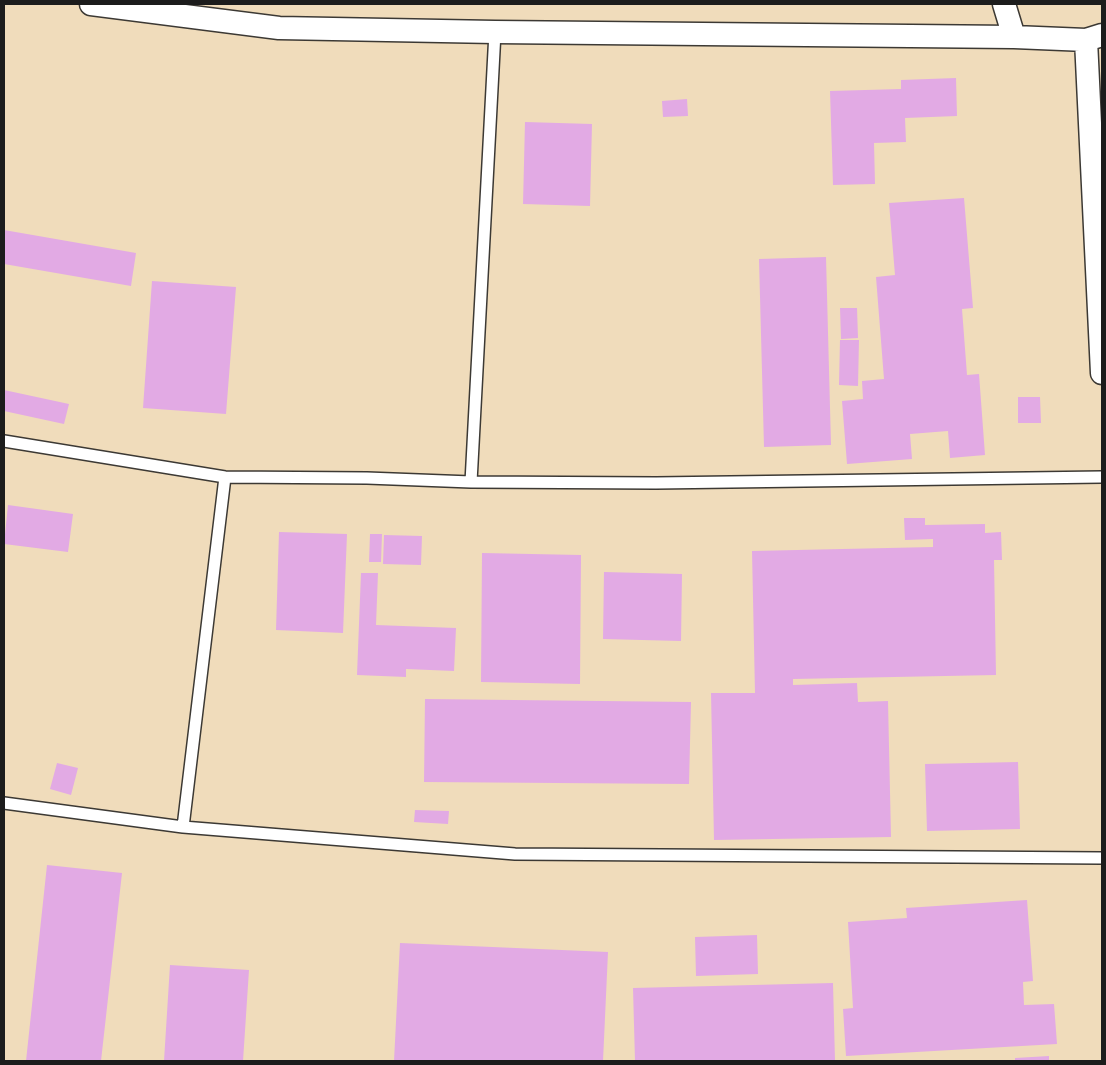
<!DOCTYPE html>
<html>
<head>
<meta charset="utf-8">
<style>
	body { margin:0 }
	#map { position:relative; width:1106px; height:1065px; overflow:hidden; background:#f0dcbb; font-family:"IM FELL Great Primer",serif }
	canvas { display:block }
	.frame { position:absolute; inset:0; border:5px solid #1c1c1c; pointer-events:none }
</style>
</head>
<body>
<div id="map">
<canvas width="1106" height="1065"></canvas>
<div class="frame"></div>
</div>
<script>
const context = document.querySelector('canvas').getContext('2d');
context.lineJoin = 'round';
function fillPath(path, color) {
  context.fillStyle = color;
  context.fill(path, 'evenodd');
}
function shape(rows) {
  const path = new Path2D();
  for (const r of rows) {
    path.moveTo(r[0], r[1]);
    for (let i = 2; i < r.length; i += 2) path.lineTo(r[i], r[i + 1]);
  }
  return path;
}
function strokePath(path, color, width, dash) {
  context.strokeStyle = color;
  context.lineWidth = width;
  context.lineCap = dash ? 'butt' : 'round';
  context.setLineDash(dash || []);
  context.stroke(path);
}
fillPath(shape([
	[956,78,957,116,905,118,906,142,874,143,875,184,833,185,830,91,901,89,901,80],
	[687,99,688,116,663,117,662,101],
	[525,122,592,124,590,206,523,204],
	[964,198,973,308,962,309,967,375,979,374,985,455,950,458,948,431,910,434,912,459,847,464,842,401,863,399,862,381,884,379,876,277,895,275,889,203],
	[4,230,136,253,131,286,4,264],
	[826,257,831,445,764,447,759,259],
	[152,281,236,287,226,414,143,408],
	[840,308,857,308,858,338,841,339],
	[840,340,859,340,858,386,839,385],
	[4,390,69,404,64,424,4,411],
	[1018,397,1040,397,1041,423,1018,423],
	[8,505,73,514,68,552,4,544],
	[904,518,925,518,925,525,985,524,985,533,1001,532,1002,560,994,560,996,675,793,679,793,685,857,683,858,702,888,701,891,837,714,840,711,693,755,693,752,551,933,547,933,539,905,540],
	[279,532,347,534,343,633,276,630],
	[370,534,382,534,381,562,369,562],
	[384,535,422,536,421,565,383,564],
	[482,553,581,555,580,684,481,682],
	[604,572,682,574,681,641,603,639],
	[361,573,378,573,376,625,456,628,454,671,406,669,406,677,357,675],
	[425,699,691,702,689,784,424,782],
	[1018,762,1020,829,927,831,925,764],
	[57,763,78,768,71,795,50,789],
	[415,810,449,811,448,824,414,822],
	[47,865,122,873,101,1061,26,1061],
	[1027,900,1033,981,1023,982,1024,1005,1054,1004,1057,1044,846,1056,843,1009,853,1008,848,922,907,918,906,908],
	[757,935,758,974,696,976,695,937],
	[400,943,608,952,603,1061,394,1061],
	[170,965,249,970,243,1061,164,1061],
	[833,983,835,1061,635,1061,633,988],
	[1049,1056,1049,1061,1015,1061,1015,1058]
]), '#e2aae4');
const service = shape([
	[4,441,225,477,367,478,471,482,656,483,1102,477],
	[471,482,495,32],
	[4,803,183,827,515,854,1102,858],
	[183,827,225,477]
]);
const minor = shape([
	[91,4,279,28,495,32,1014,37,1086,40,1102,35],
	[1004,4,1014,37],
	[1086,40,1102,373]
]);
strokePath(service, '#3c3934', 14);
strokePath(minor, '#3c3934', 25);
strokePath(service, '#fff', 11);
strokePath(minor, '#fff', 22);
</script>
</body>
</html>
